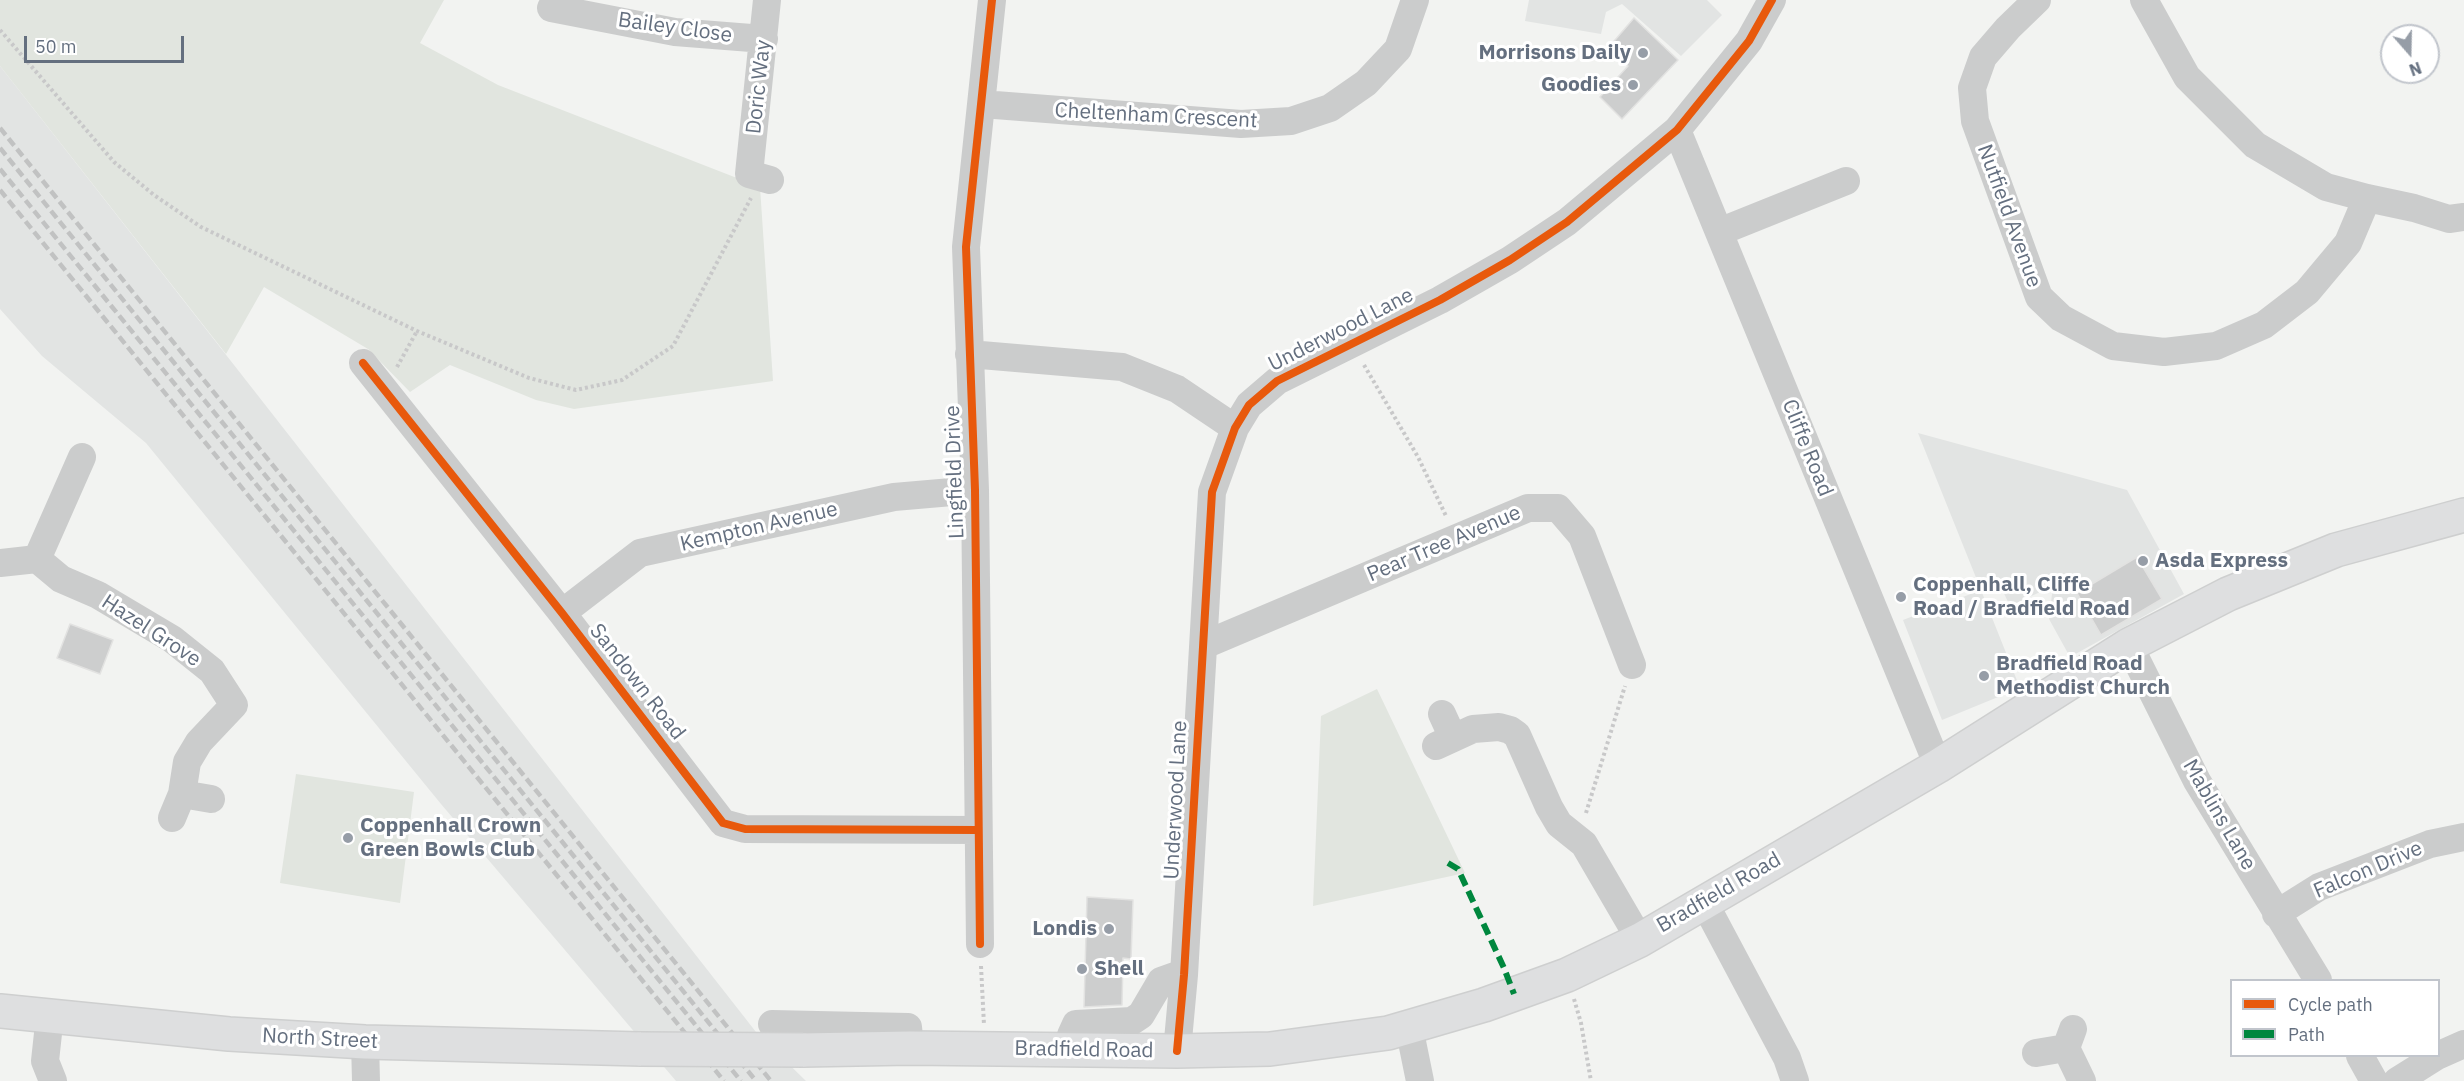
<!DOCTYPE html>
<html>
<head>
<meta charset="utf-8">
<style>
	body { margin:0 }
	#map { position:relative; width:2464px; height:1081px; overflow:hidden; background:#f2f3f1; font-family:"IBM Plex Sans",sans-serif }
	canvas { display:block }
	.legend { position:absolute; left:2230px; top:979px; width:210px; height:78px; box-sizing:border-box; background:#fff; border:2px solid #c1c5cc; margin:0; padding:8px 10px; list-style:none; font-size:18px; color:#646f7f }
	.legend li { display:flex; align-items:center; gap:12px; height:30px }
	.legend b { width:30px; border:2px solid #c1c5cc }
	.north { position:absolute; left:2380px; top:24px; width:60px; height:60px; box-sizing:border-box; background:#fff; border:2px solid #c1c5cc; border-radius:50%; rotate:160deg; font-size:16px; font-weight:700; line-height:24px; text-align:center; color:#646f7f }
	.north::after { content:''; display:block; margin:auto; width:21px; height:27px; background:#969da7; clip-path:polygon(50% 0,100% 100%,50% 72%,0 100%) }
	.scale { position:absolute; left:24px; top:36px; width:160px; height:27px; box-sizing:border-box; border:3px solid #646f7f; border-top:0; padding-left:8px; font-size:18px; line-height:21px; white-space:nowrap; color:#646f7f; -webkit-text-stroke:4px #fff; paint-order:stroke }
</style>
</head>
<body>
<div id="map">
<canvas width="2464" height="1081"></canvas>
<ul class="legend">
<li><b style="height:8px;background:#e8590c"></b>Cycle path</li>
<li><b style="height:8px;background:#00873e"></b>Path</li>
</ul>
<div class="north">N</div>
<div class="scale">50 m</div>
</div>
<script>
const context = document.querySelector('canvas').getContext('2d');
context.lineJoin = 'round';
function fillPath(path, color) {
  context.fillStyle = color;
  context.fill(path, 'evenodd');
}
function shape(rows) {
  const path = new Path2D();
  for (const r of rows) {
    path.moveTo(r[0], r[1]);
    for (let i = 2; i < r.length; i += 2) path.lineTo(r[i], r[i + 1]);
  }
  return path;
}
function strokePath(path, color, width, dash) {
  context.strokeStyle = color;
  context.lineWidth = width;
  context.lineCap = dash ? 'butt' : 'round';
  context.setLineDash(dash || []);
  context.stroke(path);
}
function drawText(font, color, halo, rows, align = 'center') {
  context.font = font + ' "IBM Plex Sans",sans-serif';
  context.lineWidth = 6;
  context.setLineDash([]);
  context.textBaseline = 'middle';
  context.strokeStyle = halo;
  context.fillStyle = color;
  for (const [text, x, y, turn = 0] of rows) {
    context.save();
    context.translate(x, y);
    context.rotate((+turn || 0) * Math.PI / 180);
    context.textAlign = isNaN(turn) ? turn : align;
    if (halo) context.strokeText(text, 0, 0);
    context.fillText(text, 0, 0);
    context.restore();
  }
}
fillPath(shape([
	[1529,0,1707,0,1722,15,1681,56,1622,4,1606,12,1601,34,1525,21],
	[0,66,756,1032,806,1081,676,1081,441,804,146,443,42,356,0,309],
	[1918,433,2127,490,2184,594,2070,657,2049,619,2053,586,2010,606,1999,583,1981,590,2020,688,1942,720,1903,620,1981,590]
]), '#e2e4e3');
fillPath(shape([
	[0,0,444,0,420,43,498,85,760,187,773,381,574,409,536,400,450,365,410,392,368,349,264,287,226,354,0,66],
	[1377,689,1465,873,1313,906,1321,716],
	[296,774,414,792,400,903,280,883]
]), '#e1e5df');
const building = shape([
	[1634,18,1678,60,1622,119,1600,97,1628,66,1609,47,1634,18],
	[2137,557,2162,599,2101,635,2077,593,2137,557],
	[70,624,113,640,100,674,57,658,70,624],
	[1087,897,1133,900,1131,959,1123,958,1122,1005,1084,1007,1087,897]
]);
fillPath(building, '#cdcece');
strokePath(building, '#e2e2e1', 1.5);
const major = shape([
	[0,1011,229,1034,365,1042,641,1049],
	[803,1050,910,1048,1177,1051,1270,1049,1388,1033,1484,1005,1567,975,1640,940,1938,766,2129,645,2228,594,2336,550,2464,515]
]);
strokePath(major, '#cecfcf', 36);
strokePath(shape([
	[0,30,114,162,154,195,201,227,417,331,529,378,576,390,622,380,673,346,751,198],
	[1364,365,1418,457,1446,516],
	[397,367,417,331],
	[1586,813,1625,686],
	[981,966,984,1025],
	[1574,999,1581,1023,1591,1081]
]), '#c8c8c9', 4, [3, 3]);
strokePath(shape([
	[767,0,749,174,770,180],
	[2037,0,2008,28,1983,57,1972,88,1975,121,2039,297,2061,318,2113,346,2164,352,2216,346,2264,325,2307,292,2348,243,2367,198],
	[2144,0,2187,77,2255,145,2326,187,2367,198,2414,208,2449,219,2464,217],
	[551,8,675,32,764,39],
	[982,104,1241,124,1291,121,1330,108,1366,83,1398,49,1415,0],
	[1677,130,1938,766],
	[1719,232,1846,181],
	[969,354,1122,367,1177,389,1235,428],
	[363,363,562,613,723,823,745,829,978,830],
	[37,559,82,457],
	[0,563,37,559,61,579,98,595,172,639,212,671,234,705,199,742,187,762,182,794,172,818],
	[562,613,640,553,894,497,975,490],
	[1204,645,1528,508,1558,508,1582,536,1632,665],
	[2129,645,2197,781,2318,980],
	[1442,714,1453,738],
	[1436,746,1473,729,1499,727,1510,730,1517,735,1549,807,1559,824,1584,844,1640,940],
	[182,794,211,799],
	[1704,902,1787,1058,1795,1081],
	[2276,914,2319,887,2430,844,2464,837],
	[980,944,975,490,966,247,992,0],
	[50,1015,45,1061,53,1081],
	[772,1024,908,1027,910,1048],
	[1409,1027,1420,1081],
	[2073,1029,2066,1048,2082,1081],
	[365,1042,366,1081],
	[1071,1050,1071,1035,1076,1024,1132,1021,1141,1015,1161,981,1175,976,1184,975],
	[1177,1051,1184,975,1212,492,1235,428,1249,405,1277,381,1440,300,1510,260,1567,222,1677,130,1749,41,1772,0],
	[2036,1053,2066,1048],
	[2360,1056,2374,1081],
	[2397,1081,2437,1056,2464,1044]
]), '#cbcccc', 28);
strokePath(major, '#dedfe0', 33);
strokePath(shape([
	[0,128,771,1081],
	[0,148,756,1081],
	[0,169,741,1081],
	[0,190,724,1081]
]), '#c1c2c2', 4.5, [9, 4.5]);
const majorBridge = shape([
	[641,1049,803,1050]
]);
strokePath(majorBridge, '#cecfcf', 36, []);
strokePath(majorBridge, '#dedfe0', 33);
strokePath(shape([
	[1448,863,1458,869,1504,968,1514,994]
]), '#00873e', 6, [12, 6]);
strokePath(shape([
	[363,363,562,613,723,823,745,829,978,830],
	[980,944,975,490,966,247,992,0],
	[1177,1051,1184,975,1212,492,1235,428,1249,405,1277,381,1440,300,1510,260,1567,222,1677,130,1749,41,1772,0]
]), '#e8590c', 8);
for (const [x, y, r, color] of [
	[1643,53,6,"#969da7"],
	[1633,85,6,"#969da7"],
	[2143,561,6,"#969da7"],
	[1901,597,6,"#969da7"],
	[1984,676,6,"#969da7"],
	[348,838,6,"#969da7"],
	[1109,929,6,"#969da7"],
	[1082,969,6,"#969da7"]
]) {
  const dot = new Path2D();
  dot.arc(x, y, r, 0, 2 * Math.PI);
  context.fillStyle = color;
  context.fill(dot);
  strokePath(dot, '#fff', 2);
}
drawText('21px', '#646f7f', '#fff', [
	["Bailey Close",675,28,8],
	["Doric Way",759,87,-84],
	["Cheltenham Crescent",1156,116,3],
	["Nutfield Avenue",2009,216,70],
	["Underwood Lane",1341,330,-27],
	["Cliffe Road",1807,448,68],
	["Lingfield Drive",955,472,-92],
	["Kempton Avenue",759,527,-13],
	["Pear Tree Avenue",1444,544,-23],
	["Hazel Grove",151,631,33],
	["Sandown Road",637,682,52],
	["Underwood Lane",1176,800,-87],
	["Mablins Lane",2219,815,60],
	["Falcon Drive",2368,870,-23],
	["Bradfield Road",1719,893,-30],
	["North Street",320,1039,3],
	["Bradfield Road",1084,1050,1]
]);
drawText('bold 21px', '#646f7f', '#fff', [
	["Morrisons Daily",1631,53,"right"],
	["Goodies",1621,85,"right"],
	["Asda Express",2155,561],
	["Coppenhall, Cliffe",1913,585],
	["Road / Bradfield Road",1913,609],
	["Bradfield Road",1996,664],
	["Methodist Church",1996,688],
	["Coppenhall Crown",360,826],
	["Green Bowls Club",360,850],
	["Londis",1097,929,"right"],
	["Shell",1094,969]
], 'left');
</script>
</body>
</html>
